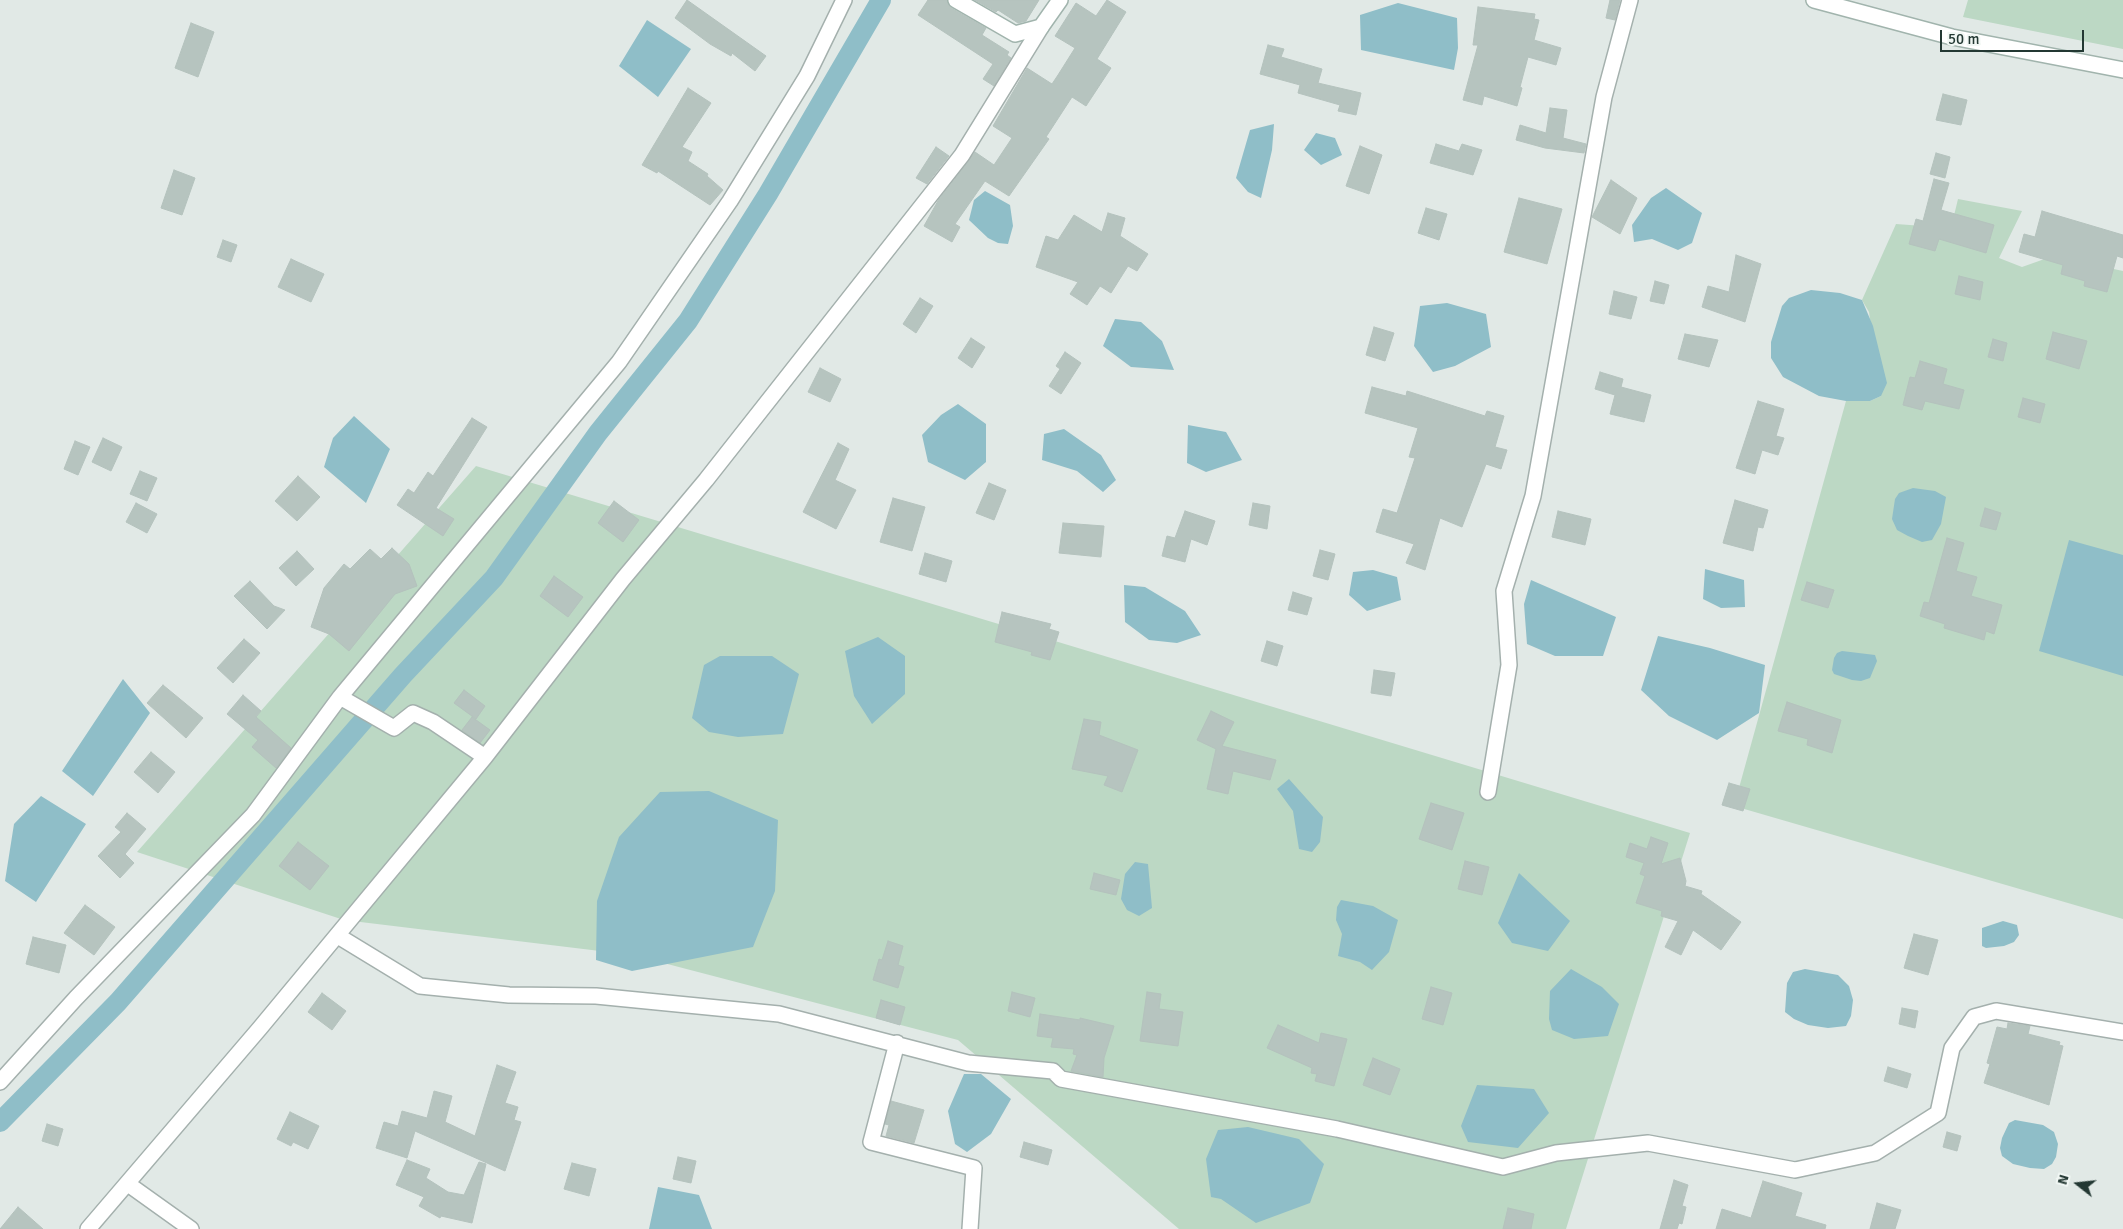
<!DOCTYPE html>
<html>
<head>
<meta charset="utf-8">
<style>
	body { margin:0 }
	#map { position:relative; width:2123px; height:1229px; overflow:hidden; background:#e1e9e6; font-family:Signika,sans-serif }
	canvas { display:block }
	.north { position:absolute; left:2053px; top:1159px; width:50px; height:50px; -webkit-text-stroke:4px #f1f7f4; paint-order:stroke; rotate:286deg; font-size:14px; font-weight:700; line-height:20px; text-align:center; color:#233833 }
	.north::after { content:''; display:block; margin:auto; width:18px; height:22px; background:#233833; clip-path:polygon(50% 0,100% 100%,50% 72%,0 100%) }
	.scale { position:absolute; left:1940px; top:30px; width:144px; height:22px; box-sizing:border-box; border:2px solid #233833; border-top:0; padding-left:6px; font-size:15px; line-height:18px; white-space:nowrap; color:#233833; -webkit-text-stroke:4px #f1f7f4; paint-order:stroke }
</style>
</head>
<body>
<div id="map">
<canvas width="2123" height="1229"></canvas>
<div class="north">N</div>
<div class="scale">50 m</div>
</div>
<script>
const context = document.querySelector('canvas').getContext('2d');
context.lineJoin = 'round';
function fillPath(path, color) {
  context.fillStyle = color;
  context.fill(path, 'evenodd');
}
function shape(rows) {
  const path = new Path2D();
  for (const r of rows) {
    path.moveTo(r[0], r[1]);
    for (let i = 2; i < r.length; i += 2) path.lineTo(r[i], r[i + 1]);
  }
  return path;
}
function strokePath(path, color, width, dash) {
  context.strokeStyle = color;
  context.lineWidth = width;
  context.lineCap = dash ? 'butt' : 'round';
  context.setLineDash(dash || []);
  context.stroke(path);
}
fillPath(shape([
	[1968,0,2123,0,2123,49,1963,17],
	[1958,199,2022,211,1999,258,2022,267,2053,256,2123,271,2123,919,1734,806,1846,401,1870,401,1881,396,1869,312,1862,300,1896,224,1951,228],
	[476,466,1690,833,1566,1229,1179,1229,958,1040,633,955,344,920,137,852]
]), '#bcd8c4');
fillPath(shape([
	[1398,3,1457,18,1458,48,1454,70,1361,50,1360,15],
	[647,20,691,49,658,97,619,66],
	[1274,124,1272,150,1261,198,1248,192,1236,178,1250,130],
	[1316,133,1335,138,1342,155,1321,165,1304,150],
	[1666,188,1702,213,1692,243,1678,250,1652,239,1634,242,1632,225,1651,198],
	[985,191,1010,205,1013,226,1008,244,998,243,988,238,969,220,974,200],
	[1811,290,1840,293,1862,300,1873,326,1887,383,1881,396,1870,401,1846,401,1819,396,1783,377,1771,358,1771,342,1782,306,1789,298],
	[1447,303,1486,314,1491,347,1455,366,1433,372,1414,346,1420,306],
	[1115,319,1141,322,1162,341,1174,370,1131,367,1103,346],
	[958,404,986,424,986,462,965,480,928,462,922,435,941,415],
	[354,416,390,449,366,503,324,467,333,438],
	[1188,425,1226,432,1242,460,1206,472,1187,463],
	[1064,429,1101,455,1116,480,1103,492,1077,471,1042,460,1044,434],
	[1913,488,1935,491,1946,497,1941,524,1932,540,1922,542,1908,536,1897,530,1892,519,1895,499,1899,493],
	[2069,540,2123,555,2123,676,2039,651],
	[1705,569,1744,580,1745,607,1721,608,1703,599],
	[1373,570,1397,577,1401,600,1367,611,1349,595,1353,572],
	[1531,580,1616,617,1603,656,1555,656,1527,644,1524,604],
	[1124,585,1145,587,1185,611,1201,635,1177,643,1149,640,1125,622],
	[1658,636,1710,648,1765,665,1759,713,1717,740,1669,716,1641,690],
	[878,637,905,656,905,694,872,724,854,696,845,651],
	[1842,651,1875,655,1877,661,1870,678,1861,681,1852,680,1834,674,1832,670,1834,658,1837,653],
	[720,656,772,656,799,674,783,734,738,737,709,732,692,718,704,665],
	[123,679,150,713,93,796,62,771],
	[1289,779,1323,817,1320,842,1312,852,1299,849,1293,811,1277,789],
	[709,791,778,820,775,891,753,947,632,971,596,960,597,901,619,837,660,792],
	[41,796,86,824,36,902,5,881,14,824],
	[1135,862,1148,864,1152,908,1139,916,1127,910,1121,899,1125,874],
	[1519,873,1570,921,1548,951,1512,943,1498,923],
	[1341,900,1373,906,1398,920,1389,952,1372,970,1360,962,1338,956,1342,934,1336,920,1337,907],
	[2003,921,2017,925,2019,935,2014,942,2004,946,1986,948,1982,946,1982,928],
	[1571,969,1602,987,1619,1004,1608,1036,1574,1039,1552,1030,1549,1019,1550,991],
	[1805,969,1838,975,1849,986,1853,1000,1851,1016,1846,1026,1828,1028,1808,1025,1794,1019,1785,1012,1787,983,1793,972],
	[964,1074,981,1074,1011,1099,991,1134,967,1152,955,1144,948,1111],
	[1477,1085,1534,1089,1549,1113,1518,1148,1468,1142,1461,1126],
	[2015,1120,2043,1125,2054,1132,2058,1144,2056,1157,2052,1164,2044,1169,2030,1168,2013,1164,2002,1156,2000,1148,2002,1138,2009,1123],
	[1248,1127,1299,1139,1324,1164,1310,1203,1256,1223,1221,1199,1211,1197,1206,1159,1218,1130],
	[658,1187,699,1195,712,1229,649,1229]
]), '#8fbec8');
strokePath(shape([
	[0,1122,118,1002,403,675,494,578,598,433,688,321,768,194,881,0]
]), '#8fbec8', 20);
const building = shape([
	[687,0,766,56,755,71,732,53,731,56,710,44,675,18,687,0],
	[928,0,947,0,951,8,986,28,982,35,1009,52,1007,55,1011,58,994,86,983,79,993,64,918,15,928,0],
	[975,0,1039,0,1026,21,1018,23,998,10,996,12,975,0],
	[1107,0,1126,12,1097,59,1111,68,1086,106,1072,97,1046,137,1049,139,1009,196,985,181,955,224,960,227,952,242,924,226,939,199,975,152,994,165,1012,138,993,126,1027,68,1052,84,1058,75,1075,48,1055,36,1076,3,1096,16,1107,0],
	[1610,0,1620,0,1615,20,1606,18,1610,0],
	[1478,7,1535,14,1534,19,1539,20,1534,40,1561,48,1556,65,1528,57,1520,87,1522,88,1517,106,1484,96,1482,105,1463,100,1478,45,1473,45,1478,7],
	[191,23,214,32,198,77,175,68,191,23],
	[1268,45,1284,49,1281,57,1322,69,1318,83,1361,93,1356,115,1338,111,1340,105,1298,93,1300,85,1260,74,1268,45],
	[688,88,711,103,682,147,692,152,688,161,708,174,707,176,723,190,710,205,658,171,657,173,642,165,688,88],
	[1943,94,1967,100,1961,125,1936,120,1943,94],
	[1550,108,1567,110,1563,138,1586,144,1584,153,1545,148,1516,140,1520,125,1546,133,1550,108],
	[1436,144,1459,151,1462,144,1482,150,1473,175,1430,163,1436,144],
	[1360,146,1382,155,1369,194,1346,186,1360,146],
	[936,147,949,156,927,184,916,178,936,147],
	[1936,153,1950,157,1945,178,1930,174,1936,153],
	[174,170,195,178,182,215,161,208,174,170],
	[1934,179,1949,183,1941,210,1994,225,1986,253,1939,239,1935,251,1909,244,1916,219,1923,221,1934,179],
	[1611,180,1637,198,1620,234,1592,217,1611,180],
	[1519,198,1562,209,1547,264,1504,252,1519,198],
	[1426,208,1447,214,1439,240,1418,233,1426,208],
	[2042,211,2123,235,2123,258,2117,256,2107,292,2084,286,2085,281,2061,274,2063,265,2019,252,2024,234,2035,237,2042,211],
	[1108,213,1125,218,1120,236,1148,254,1137,271,1128,266,1111,293,1100,286,1087,305,1070,294,1078,282,1036,267,1046,236,1058,240,1074,215,1102,232,1108,213],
	[223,240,237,245,231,262,217,257,223,240],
	[1736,255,1761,264,1745,322,1702,307,1708,286,1729,292,1736,255],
	[291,259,324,274,311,302,278,287,291,259],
	[1959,276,1983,282,1980,300,1955,294,1959,276],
	[1655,281,1669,285,1664,304,1650,301,1655,281],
	[1614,291,1637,297,1631,319,1609,314,1614,291],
	[920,298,933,306,916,333,903,324,920,298],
	[1374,327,1394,333,1385,361,1366,355,1374,327],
	[2053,332,2087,341,2079,369,2046,359,2053,332],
	[1685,334,1718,340,1709,367,1678,359,1685,334],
	[971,338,985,347,972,368,958,358,971,338],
	[1993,339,2007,343,2003,361,1988,357,1993,339],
	[1065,352,1081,363,1061,394,1049,386,1060,369,1056,366,1065,352],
	[1920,361,1947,369,1943,384,1964,390,1959,409,1925,401,1922,410,1903,405,1910,377,1915,378,1920,361],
	[820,368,841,379,830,402,808,392,820,368],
	[1600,372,1623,379,1621,387,1651,395,1644,422,1610,414,1615,395,1595,389,1600,372],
	[1372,387,1406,396,1407,391,1485,416,1487,411,1504,416,1495,447,1507,450,1501,469,1486,464,1462,527,1440,518,1425,570,1406,563,1414,544,1376,532,1383,509,1397,513,1415,458,1409,457,1418,428,1365,413,1372,387],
	[2023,398,2045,404,2040,423,2018,417,2023,398],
	[1758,401,1784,409,1776,436,1784,438,1778,455,1762,450,1755,474,1736,468,1758,401],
	[472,418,487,427,436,508,454,519,443,536,397,505,408,489,414,493,428,472,433,476,472,418],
	[103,438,122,447,111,471,92,462,103,438],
	[75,441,90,447,78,475,64,469,75,441],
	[838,443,849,449,835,480,856,490,836,529,803,512,838,443],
	[140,471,157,478,147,501,130,494,140,471],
	[298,476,320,497,297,521,275,501,298,476],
	[989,483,1006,490,994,520,976,513,989,483],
	[893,498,925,507,912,551,880,542,893,498],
	[1735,500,1768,510,1763,528,1758,527,1753,551,1723,543,1735,500],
	[614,501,639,520,623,542,598,523,614,501],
	[136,503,157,514,147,533,126,522,136,503],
	[1253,503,1270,506,1267,529,1249,525,1253,503],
	[1985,508,2001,513,1996,530,1980,526,1985,508],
	[1185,511,1215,521,1207,545,1191,539,1185,562,1162,556,1167,536,1175,538,1185,511],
	[1558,511,1591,519,1585,545,1552,537,1558,511],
	[1063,523,1104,526,1101,557,1059,553,1063,523],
	[1947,538,1964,543,1956,571,1977,577,1971,596,2002,605,1994,634,1986,631,1984,640,1944,628,1945,624,1920,616,1924,602,1929,603,1947,538],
	[392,548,409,564,417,586,395,594,349,651,329,634,311,627,324,588,344,564,350,569,370,549,381,559,392,548],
	[1320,550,1335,554,1328,580,1313,576,1320,550],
	[297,551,314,569,296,586,279,568,297,551],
	[925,553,952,561,946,582,919,574,925,553],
	[554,576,583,597,568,617,540,596,554,576],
	[250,581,274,606,285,610,267,629,234,596,250,581],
	[1807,582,1834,590,1828,608,1801,600,1807,582],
	[1293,592,1312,598,1307,615,1288,610,1293,592],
	[1002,612,1051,624,1049,629,1059,632,1050,660,1031,655,1032,652,995,642,1002,612],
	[244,639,260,653,233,683,217,668,244,639],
	[1267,641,1283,646,1277,666,1261,661,1267,641],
	[1374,670,1395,673,1391,696,1371,693,1374,670],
	[163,685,203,718,186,738,147,703,163,685],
	[464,690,485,706,476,719,454,703,464,690],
	[243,695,261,711,256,717,291,748,276,768,252,747,258,740,227,714,243,695],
	[1787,702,1841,720,1832,753,1807,745,1808,739,1778,731,1787,702],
	[1211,711,1234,722,1222,746,1276,760,1270,780,1233,771,1228,794,1207,789,1216,749,1197,740,1211,711],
	[472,717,490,730,480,743,462,730,472,717],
	[1084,719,1101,722,1099,735,1138,750,1122,792,1104,785,1108,776,1072,769,1084,719],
	[151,752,175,772,158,793,134,772,151,752],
	[1729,783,1750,789,1743,811,1722,805,1729,783],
	[1431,803,1464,813,1452,850,1419,839,1431,803],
	[127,813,146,829,125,854,134,863,120,878,98,856,121,832,115,827,127,813],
	[1651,837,1668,843,1661,864,1680,858,1686,881,1685,886,1702,891,1701,894,1741,922,1721,950,1693,930,1681,955,1665,947,1678,921,1661,916,1662,911,1636,903,1645,876,1640,874,1644,863,1626,857,1630,843,1647,849,1651,837],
	[298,842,329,866,310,890,279,866,298,842],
	[1465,861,1489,867,1482,895,1458,889,1465,861],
	[1094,873,1120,880,1116,895,1090,889,1094,873],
	[85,905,115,927,94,955,64,933,85,905],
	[1914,934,1938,940,1928,975,1904,968,1914,934],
	[33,937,66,945,59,973,26,964,33,937],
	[888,941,903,946,898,965,904,967,898,988,873,980,879,959,882,960,888,941],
	[1431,987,1452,993,1443,1025,1422,1019,1431,987],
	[1012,992,1035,998,1030,1017,1008,1011,1012,992],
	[1147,992,1161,994,1159,1009,1183,1012,1178,1046,1140,1041,1147,992],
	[322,993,346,1011,332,1030,308,1012,322,993],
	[881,1000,905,1007,900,1025,876,1018,881,1000],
	[1902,1008,1918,1011,1915,1028,1899,1024,1902,1008],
	[1040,1014,1080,1020,1080,1018,1114,1026,1104,1058,1103,1077,1071,1071,1077,1055,1073,1054,1074,1049,1051,1047,1053,1038,1037,1036,1040,1014],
	[2008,1023,2030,1026,2028,1034,2060,1042,2059,1045,2063,1046,2049,1105,1984,1083,1990,1064,1987,1063,1997,1027,2007,1029,2008,1023],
	[1278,1025,1319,1043,1321,1033,1347,1039,1334,1086,1315,1081,1317,1074,1311,1073,1312,1068,1267,1048,1278,1025],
	[1373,1058,1400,1069,1390,1095,1363,1085,1373,1058],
	[497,1065,516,1072,505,1103,518,1107,514,1120,521,1122,505,1171,415,1131,407,1158,376,1148,384,1122,398,1126,402,1111,427,1118,434,1091,452,1096,445,1122,475,1136,497,1065],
	[1888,1067,1911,1074,1907,1088,1884,1081,1888,1067],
	[891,1101,924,1110,914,1143,886,1136,889,1125,885,1124,891,1101],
	[290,1112,319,1126,308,1149,293,1142,291,1146,277,1139,290,1112],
	[47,1124,63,1129,58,1146,42,1141,47,1124],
	[1947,1132,1961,1136,1957,1151,1943,1147,1947,1132],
	[1024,1142,1052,1150,1048,1165,1020,1157,1024,1142],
	[678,1157,696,1161,691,1183,673,1179,678,1157],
	[407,1160,430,1169,426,1178,448,1192,464,1195,479,1162,486,1164,472,1223,441,1216,440,1218,419,1206,424,1197,396,1185,407,1160],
	[572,1163,596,1169,589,1196,564,1189,572,1163],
	[1674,1180,1688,1185,1682,1206,1686,1207,1682,1224,1679,1223,1677,1229,1660,1229,1674,1180],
	[1763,1181,1802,1193,1795,1216,1826,1225,1825,1229,1716,1229,1722,1209,1751,1218,1763,1181],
	[1877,1203,1901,1210,1895,1229,1870,1229,1877,1203],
	[18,1207,43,1229,0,1229,18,1207],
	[1508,1208,1534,1214,1531,1229,1503,1229,1508,1208]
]);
fillPath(building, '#b6c4bf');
strokePath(building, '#b4c2bd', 1);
const street = shape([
	[485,757,623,579,706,480,962,155,1041,27],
	[1488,792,1509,665,1504,591,1533,496,1604,97,1630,0],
	[338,936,420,986,509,995,596,996,779,1014,968,1063,1053,1071,1061,1079,1337,1129,1503,1167,1556,1153,1648,1143,1795,1170,1875,1153,1938,1113,1952,1048,1974,1017,1996,1011,2123,1032],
	[897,1043,871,1142,974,1168,970,1229],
	[0,1082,76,998,253,815,340,697,619,362,730,201,807,76,844,0],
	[128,1184,191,1229],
	[88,1229,260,1028,485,757,433,722,413,713,394,728,340,697]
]);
const secondary = shape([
	[956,0,1015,34,1041,27,1060,0],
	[1814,0,1952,37,2123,70]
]);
strokePath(street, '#a4b0ad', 18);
strokePath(secondary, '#a1b4ad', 18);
strokePath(street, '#fff', 15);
strokePath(secondary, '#fff', 15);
</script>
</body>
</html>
